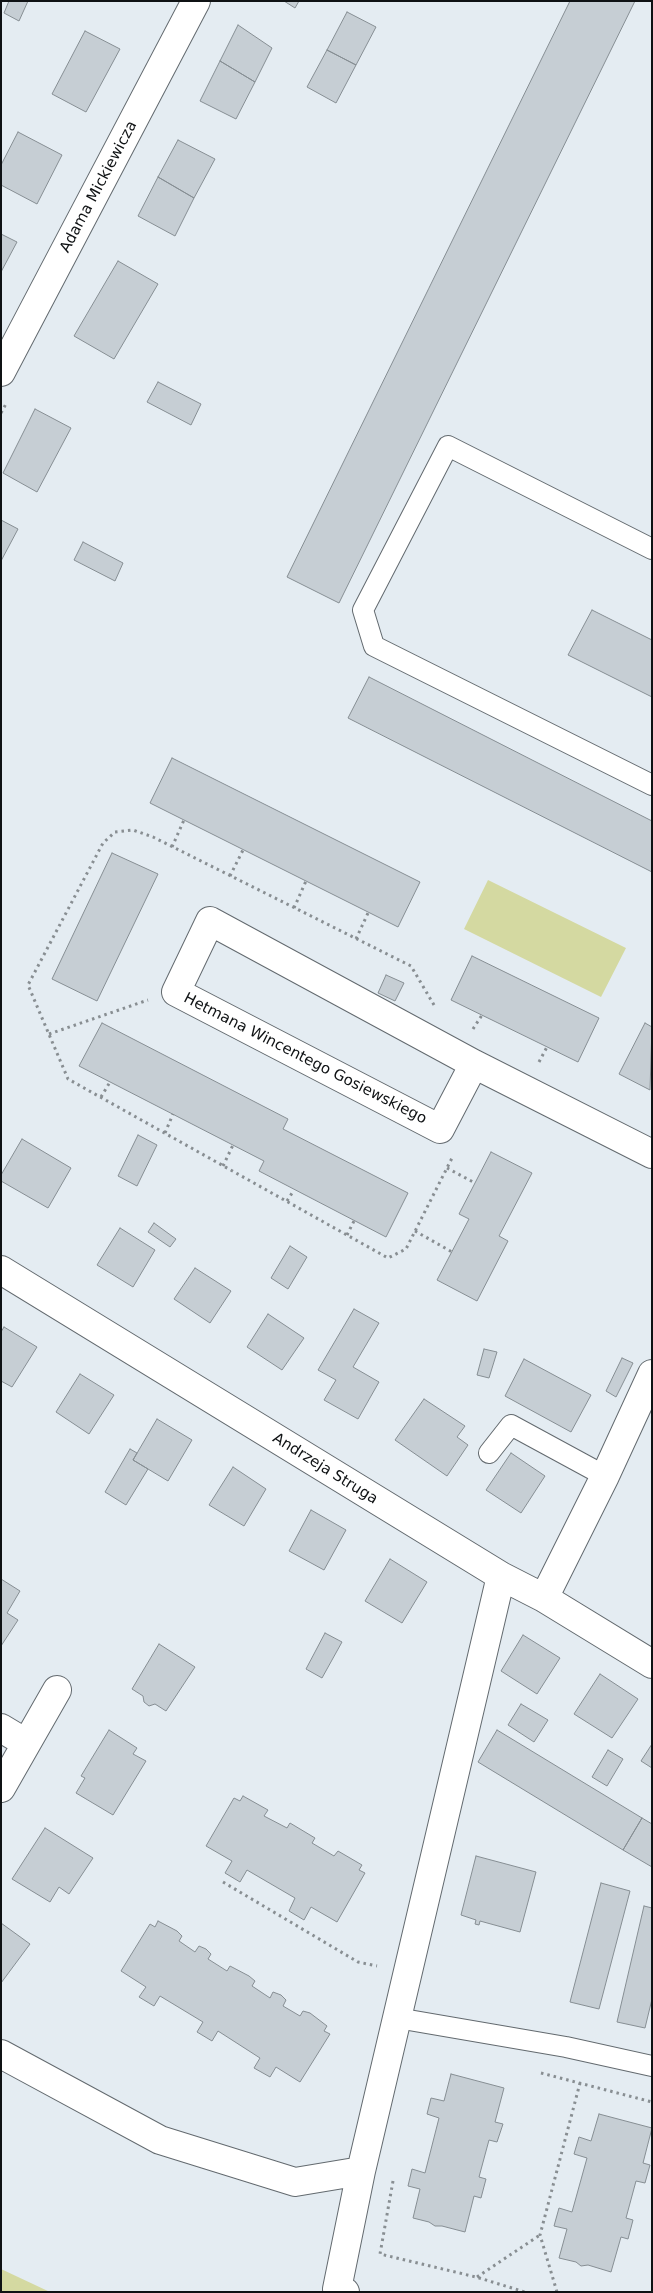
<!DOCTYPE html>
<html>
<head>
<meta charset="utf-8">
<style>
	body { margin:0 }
	#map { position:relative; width:653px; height:2293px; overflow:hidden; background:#e4ecf2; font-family:"DejaVu Sans",sans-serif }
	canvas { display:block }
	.frame { position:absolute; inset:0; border:2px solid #0f1214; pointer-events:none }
</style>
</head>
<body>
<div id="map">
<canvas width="653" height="2293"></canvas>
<div class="frame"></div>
</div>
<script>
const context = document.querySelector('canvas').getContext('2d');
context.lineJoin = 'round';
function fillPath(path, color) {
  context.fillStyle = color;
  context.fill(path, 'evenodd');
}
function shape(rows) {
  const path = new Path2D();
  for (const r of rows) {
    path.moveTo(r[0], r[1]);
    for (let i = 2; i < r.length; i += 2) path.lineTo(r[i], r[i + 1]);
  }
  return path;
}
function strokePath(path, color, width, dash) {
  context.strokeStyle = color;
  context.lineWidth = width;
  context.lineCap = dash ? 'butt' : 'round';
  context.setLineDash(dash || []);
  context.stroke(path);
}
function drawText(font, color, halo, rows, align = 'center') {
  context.font = font + ' "DejaVu Sans",sans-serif';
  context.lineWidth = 4;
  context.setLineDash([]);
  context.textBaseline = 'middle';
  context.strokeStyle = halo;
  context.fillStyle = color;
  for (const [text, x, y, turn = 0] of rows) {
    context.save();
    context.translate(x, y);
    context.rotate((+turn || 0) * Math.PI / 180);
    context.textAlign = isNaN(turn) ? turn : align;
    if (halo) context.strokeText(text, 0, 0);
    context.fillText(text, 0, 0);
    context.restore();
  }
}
fillPath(shape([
	[488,880,626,948,601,997,464,929],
	[1,2269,50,2292,1,2292]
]), '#d4d9a1');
const building = shape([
	[9,1,28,1,19,21,4,13,9,1],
	[284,1,299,1,295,8,284,1],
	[570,1,635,1,339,603,287,577,570,1],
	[347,12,376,27,356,65,327,50,347,12],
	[238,25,272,48,255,82,220,61,238,25],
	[85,31,120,49,86,112,52,94,85,31],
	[327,50,356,65,336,103,307,87,327,50],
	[220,61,255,82,236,119,200,101,220,61],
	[18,132,62,155,37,204,1,185,1,165,18,132],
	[178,140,215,159,194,198,158,177,178,140],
	[158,177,194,198,175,236,138,216,158,177],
	[1,234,17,242,1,272,1,234],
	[118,261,158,284,114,359,74,336,118,261],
	[158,382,201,404,191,425,147,402,158,382],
	[35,409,71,428,37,492,3,473,35,409],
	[1,520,18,529,1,561,1,520],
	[83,542,123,563,115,581,74,560,83,542],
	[592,610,652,640,652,697,568,655,592,610],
	[369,677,652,821,652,872,348,718,369,677],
	[172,758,420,882,398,927,150,803,172,758],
	[112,853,158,874,97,1001,52,979,112,853],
	[472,956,599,1018,578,1062,451,1000,472,956],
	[386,975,404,983,395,1001,378,993,386,975],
	[102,1023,288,1119,283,1129,408,1193,386,1237,259,1171,264,1161,79,1066,102,1023],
	[645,1023,652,1027,650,1090,619,1074,645,1023],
	[138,1135,157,1145,137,1186,118,1176,138,1135],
	[22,1139,71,1168,48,1208,1,1181,1,1175,22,1139],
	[491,1152,532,1173,499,1236,508,1241,477,1301,437,1280,469,1219,459,1214,491,1152],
	[154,1223,176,1239,170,1247,148,1232,154,1223],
	[120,1228,155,1250,133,1287,97,1265,120,1228],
	[290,1246,307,1257,288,1289,271,1278,290,1246],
	[195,1268,231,1291,210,1323,174,1299,195,1268],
	[354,1309,379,1323,353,1367,379,1382,358,1419,324,1400,336,1380,318,1370,354,1309],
	[268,1314,304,1338,282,1370,247,1347,268,1314],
	[4,1327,37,1347,12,1387,1,1381,1,1332,4,1327],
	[484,1349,497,1352,489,1378,477,1375,484,1349],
	[622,1358,633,1363,616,1397,606,1391,622,1358],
	[524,1359,591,1395,571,1432,505,1396,524,1359],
	[80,1374,114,1395,89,1434,56,1412,80,1374],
	[424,1399,465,1426,457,1437,468,1445,447,1476,395,1440,424,1399],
	[157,1419,192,1440,168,1481,133,1460,157,1419],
	[130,1449,137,1453,133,1460,148,1469,126,1505,105,1492,130,1449],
	[511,1453,545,1476,521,1513,486,1490,511,1453],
	[233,1467,266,1489,244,1526,209,1505,233,1467],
	[311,1510,346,1530,324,1570,289,1551,311,1510],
	[390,1559,427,1582,402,1623,365,1601,390,1559],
	[1,1579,20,1591,7,1613,18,1620,1,1646,1,1579],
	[325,1633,342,1642,322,1678,306,1669,325,1633],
	[523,1635,560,1658,537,1694,501,1671,523,1635],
	[159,1644,195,1667,166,1711,155,1704,149,1706,144,1702,143,1696,132,1689,159,1644],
	[600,1674,638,1699,612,1738,574,1714,600,1674],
	[521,1704,548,1720,534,1742,508,1725,521,1704],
	[109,1730,137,1748,133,1754,146,1761,113,1815,76,1793,85,1778,81,1776,109,1730],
	[497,1730,642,1818,623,1850,478,1762,497,1730],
	[652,1744,652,1768,641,1761,652,1744],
	[608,1750,623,1759,607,1786,592,1777,608,1750],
	[243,1796,268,1810,264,1816,287,1828,290,1823,315,1838,312,1843,334,1856,338,1851,362,1865,359,1870,365,1873,337,1922,311,1907,304,1920,289,1911,295,1898,247,1870,240,1882,225,1873,232,1861,206,1846,234,1798,240,1801,243,1796],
	[642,1818,652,1824,652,1867,623,1850,642,1818],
	[45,1828,93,1858,69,1894,59,1887,50,1902,12,1879,45,1828],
	[476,1856,536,1872,520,1932,480,1921,479,1925,475,1924,476,1920,461,1915,476,1856],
	[601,1883,630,1891,599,2009,570,2002,601,1883],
	[644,1906,652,1908,652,1999,645,2028,617,2022,644,1906],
	[158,1921,177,1931,182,1936,179,1941,195,1952,199,1946,206,1949,211,1954,208,1959,227,1971,230,1966,249,1976,255,1981,252,1986,270,1998,273,1992,281,1995,286,2000,283,2006,300,2016,303,2011,310,2013,327,2026,324,2031,330,2034,300,2082,276,2067,270,2077,254,2068,260,2058,218,2031,212,2041,197,2032,203,2022,160,1996,154,2006,139,1997,146,1987,121,1971,150,1924,155,1927,158,1921],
	[1,1923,30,1944,1,1983,1,1923],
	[451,2074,504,2088,495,2122,503,2124,497,2142,489,2140,479,2177,486,2179,481,2198,474,2196,465,2232,442,2226,435,2226,429,2222,413,2218,420,2189,408,2186,412,2169,425,2173,439,2118,427,2114,431,2098,444,2101,451,2074],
	[599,2114,652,2128,643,2163,650,2165,645,2183,636,2181,626,2218,633,2220,628,2239,621,2237,611,2272,588,2265,581,2266,576,2262,559,2258,567,2229,554,2226,559,2208,572,2212,587,2158,574,2154,579,2137,591,2141,599,2114]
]);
fillPath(building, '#c6ced4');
strokePath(building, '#868e93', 1);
const lane = shape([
	[652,549,448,446,363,610,374,646,652,785],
	[489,1453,511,1425,605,1476],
	[397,2018,566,2047,652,2066]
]);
const street = shape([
	[1,372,196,1],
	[474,1064,440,1129,176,992,210,921,474,1064,652,1154],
	[1,1270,501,1576,544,1598,652,1664],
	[544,1598,605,1476,652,1374],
	[1,1728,26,1743],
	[1,1788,57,1690],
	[1,2054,160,2140,295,2182,361,2171],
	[345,2292,337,2289,361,2171,501,1576]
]);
strokePath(lane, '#636a6f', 22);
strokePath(street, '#636a6f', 30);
strokePath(shape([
	[1,413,7,402],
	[172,847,184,820],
	[230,876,243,850],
	[294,908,306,881],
	[356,939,368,913],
	[434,1005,411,966,153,837,133,830,115,832,103,843,28,985,68,1079,388,1258,406,1249,452,1158],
	[473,1029,482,1015],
	[49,1034,148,1000],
	[539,1062,547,1047],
	[101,1097,110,1082],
	[165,1133,173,1114],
	[223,1166,233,1145],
	[447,1168,475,1183],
	[287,1201,294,1190],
	[415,1231,452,1252],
	[347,1235,354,1221],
	[223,1882,358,1962,377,1966],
	[541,2073,652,2102],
	[393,2181,380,2254,476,2277,525,2292],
	[477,2277,540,2235],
	[557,2292,540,2235,580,2083]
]), '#888e92', 3, [2.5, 4]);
strokePath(lane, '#fff', 20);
strokePath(street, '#fff', 28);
drawText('15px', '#0f1214', '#fff', [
	["Adama Mickiewicza",99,187,-62],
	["Hetmana Wincentego Gosiewskiego",305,1059,27],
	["Andrzeja Struga",325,1469,32]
]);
</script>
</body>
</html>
